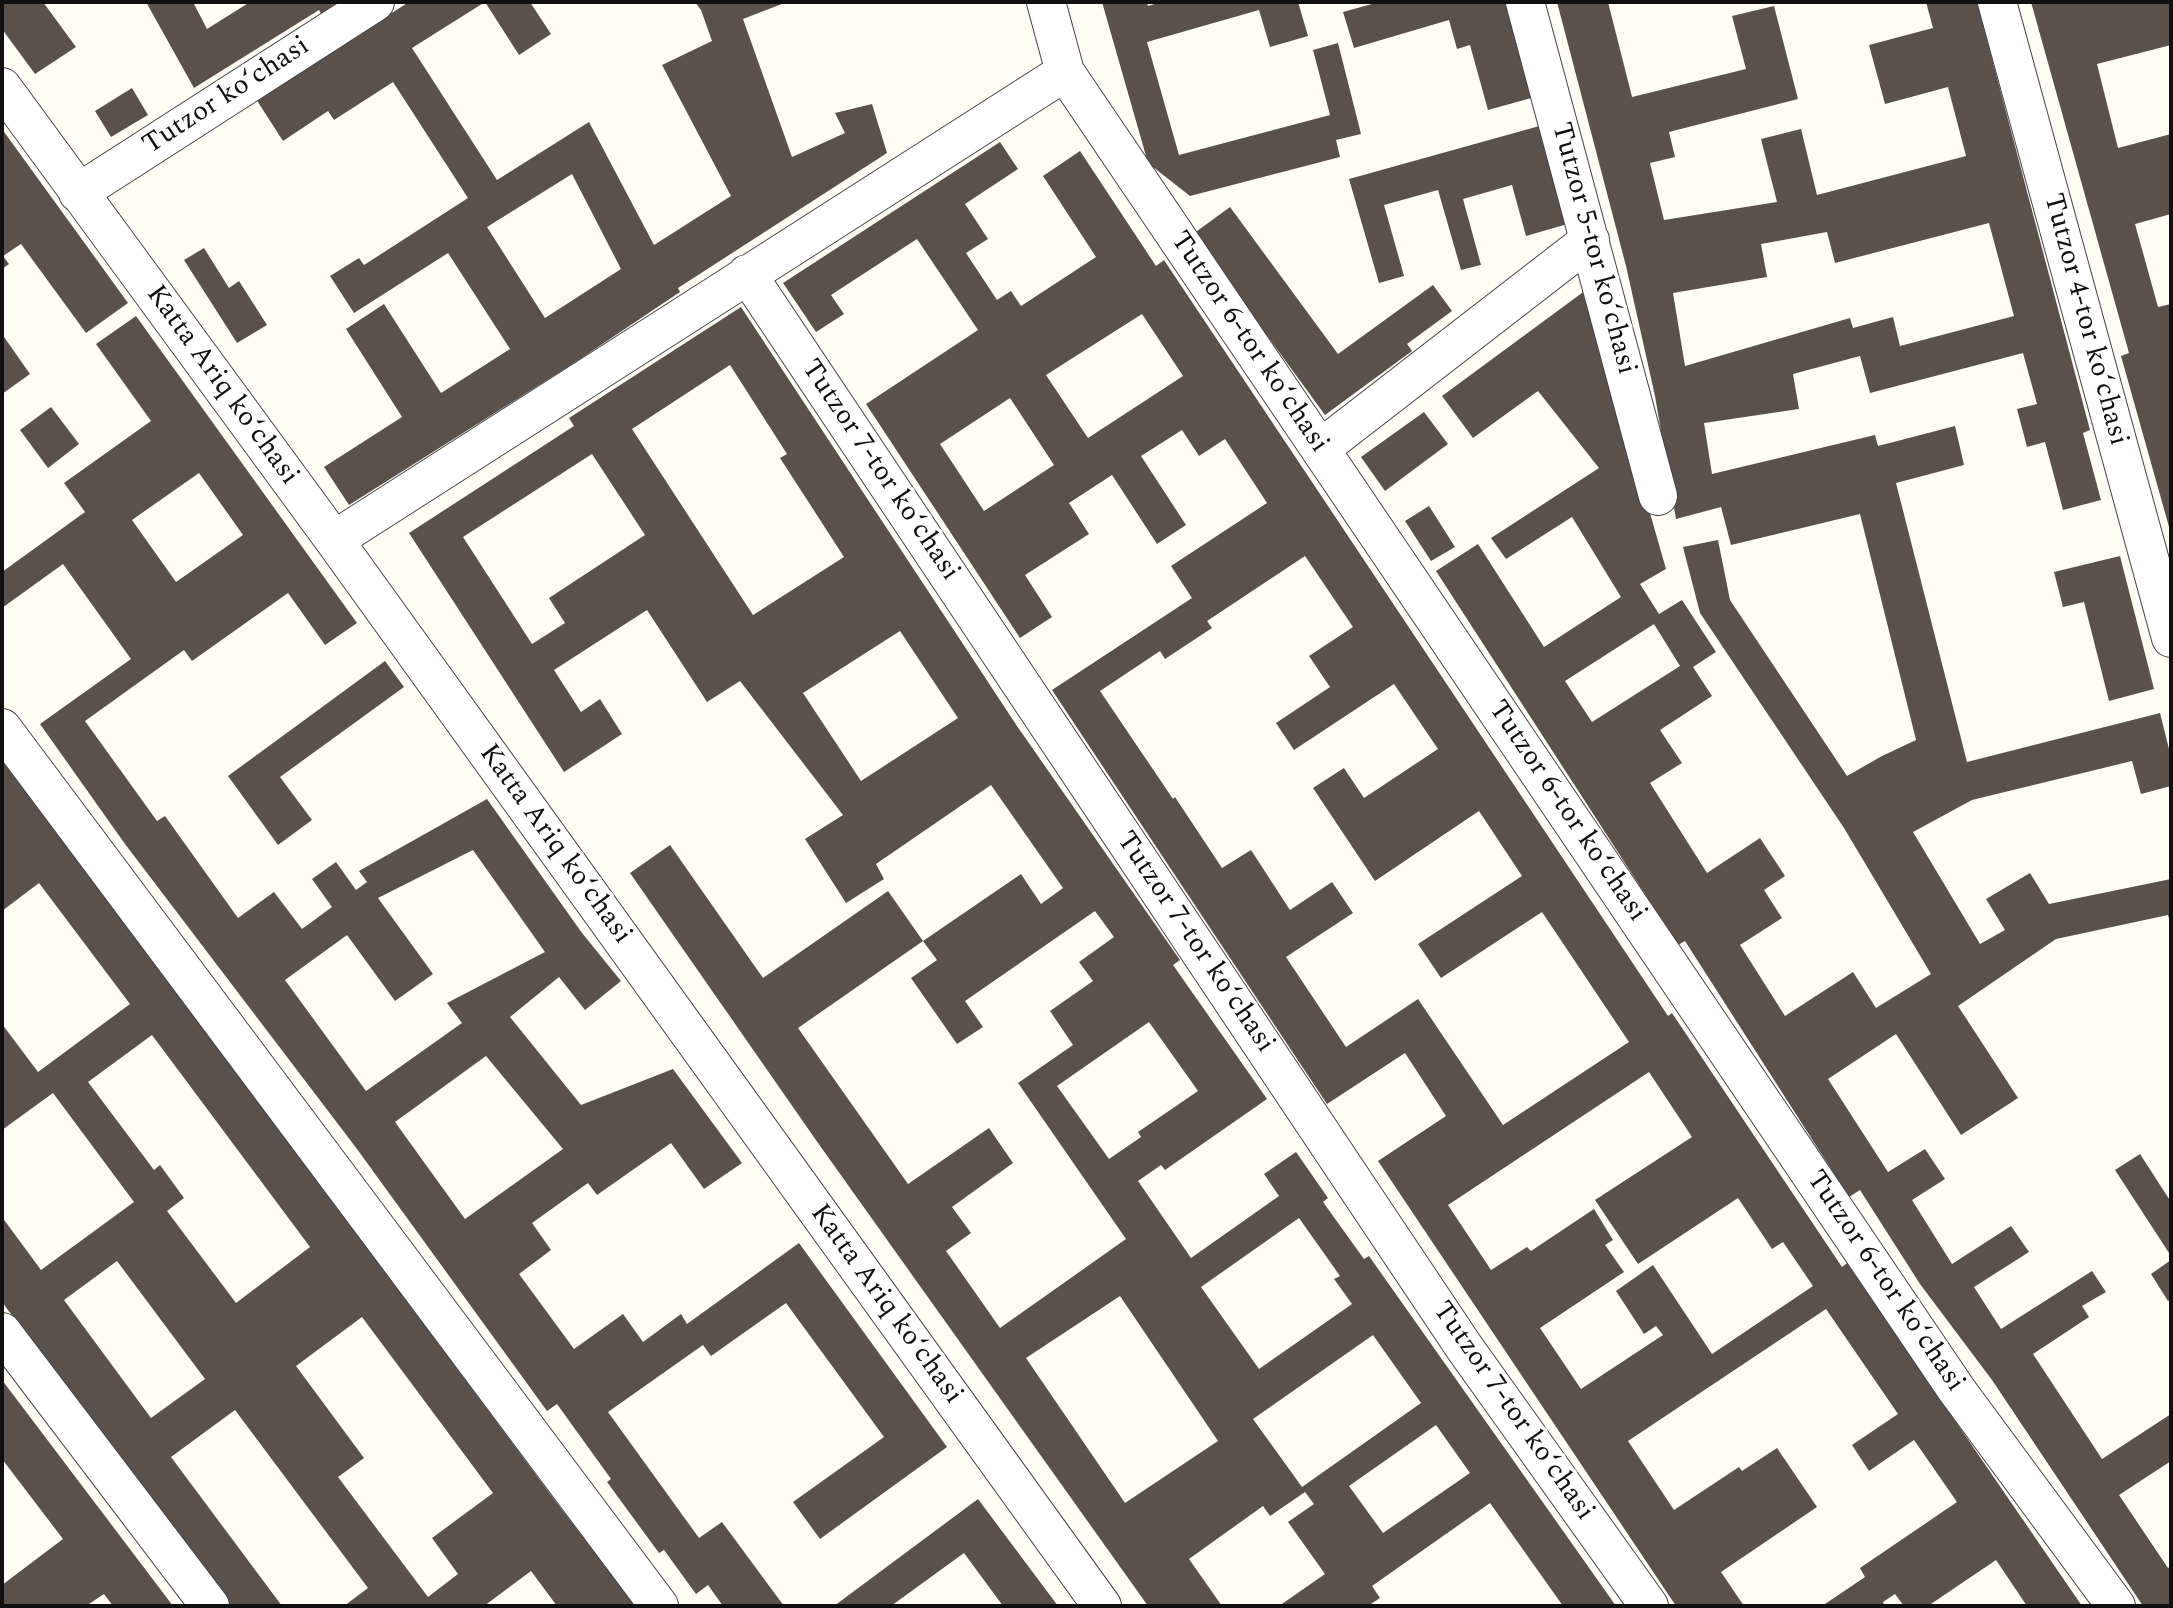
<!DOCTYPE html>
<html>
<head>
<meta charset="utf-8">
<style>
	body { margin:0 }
	#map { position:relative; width:2173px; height:1608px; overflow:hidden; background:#fffcf4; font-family:Spectral,serif }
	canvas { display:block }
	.frame { position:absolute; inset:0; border:4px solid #101010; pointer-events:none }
</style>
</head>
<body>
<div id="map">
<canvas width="2173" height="1608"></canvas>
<div class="frame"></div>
</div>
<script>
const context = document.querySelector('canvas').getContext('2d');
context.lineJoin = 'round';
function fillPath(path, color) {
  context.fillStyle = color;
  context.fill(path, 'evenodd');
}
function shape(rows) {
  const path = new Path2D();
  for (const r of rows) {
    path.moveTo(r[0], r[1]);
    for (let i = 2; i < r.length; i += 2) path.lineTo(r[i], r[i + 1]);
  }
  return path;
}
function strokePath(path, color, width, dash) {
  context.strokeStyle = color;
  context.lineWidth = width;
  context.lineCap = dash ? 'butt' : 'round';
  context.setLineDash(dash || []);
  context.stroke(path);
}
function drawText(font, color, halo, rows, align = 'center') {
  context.font = font + ' Spectral,serif';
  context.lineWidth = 7;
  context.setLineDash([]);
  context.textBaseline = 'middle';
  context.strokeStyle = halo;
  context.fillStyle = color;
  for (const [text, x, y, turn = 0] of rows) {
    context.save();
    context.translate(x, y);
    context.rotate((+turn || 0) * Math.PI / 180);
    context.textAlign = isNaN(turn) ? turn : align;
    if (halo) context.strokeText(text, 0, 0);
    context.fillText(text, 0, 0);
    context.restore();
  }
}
fillPath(shape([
	[2,2,43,2,76,47,35,74,2,29],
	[146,2,193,2,207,29,250,2,348,2,323,17,319,10,194,88],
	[409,2,530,2,551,34,519,55,485,2,412,48,497,180,589,122,654,245,731,196,662,65,712,41,701,10,695,2,787,2,743,19,792,157,845,133,835,113,872,104,887,153,678,288,680,292,574,363,349,505,324,467,402,417,346,329,384,304,441,393,510,349,448,253,354,313,330,276,359,258,364,265,468,198,393,82,334,120,328,111,283,141,256,99],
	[572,174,621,269,545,318,487,227],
	[1102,2,1147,2,1148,6,1161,2,1298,2,1308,36,1270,47,1259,10,1147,42,1179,155,1330,115,1313,50,1338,43,1361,134,1336,140,1340,157,1190,196,1148,163],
	[1379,2,1508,2,1535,97,1488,110,1470,45,1457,49,1449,20,1354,48,1343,12],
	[1557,2,1608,2,1632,97,1746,69,1732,16,1774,6,1798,99,1669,132,1675,157,1650,163,1664,220,1777,202,1761,139,1801,129,1817,195,1966,156,1948,87,1885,104,1869,45,1933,28,1926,2,1977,2,2090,430,2083,433,2101,500,2063,510,2045,442,2027,447,2017,409,2037,404,2023,353,1870,393,1860,356,1793,374,1799,409,1704,423,1712,474,1875,435,1878,446,1955,426,1964,465,1896,483,1967,762,2160,713,2171,757,2171,786,2141,794,2132,761,1972,800,1913,832,1980,944,2005,930,1986,899,2030,873,2049,904,2171,879,2171,925,2168,915,2056,939,1958,1006,2018,1098,1961,1135,1896,1034,1828,1079,1888,1172,1925,1149,1945,1179,1912,1200,1952,1264,2011,1226,2029,1252,1974,1287,2001,1329,2092,1271,2106,1292,2082,1306,2089,1317,2033,1354,2102,1459,2171,1414,2171,1461,2119,1495,2168,1568,2171,1566,2171,1606,2143,1606,1992,1380,1920,1284,1860,1190,1849,1197,1685,941,1678,945,1436,571,1478,544,1544,647,1621,597,1572,517,1506,559,1491,538,1599,468,1538,391,1473,438,1442,396,1586,290,1666,569,1640,584,1659,614,1682,600,1716,652,1693,667,1712,696,1660,730,1682,763,1650,783,1707,873,1760,838,1785,876,1764,890,1782,918,1740,945,1785,1016,1853,972,1876,1008,1931,974,1844,828,1700,613,1683,547,1718,540,1730,600,1847,776,1882,756,1916,740,1860,514,1731,545,1721,507,1676,519,1655,396,1626,266],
	[1989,223,2014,316,1900,346,1893,317,1853,328,1850,318,1685,366,1673,293,1767,277,1761,244,1827,232,1835,263],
	[1654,624,1680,666,1592,722,1565,681],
	[2031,2,2171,2,2171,45,2097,64,2118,148,2171,134,2171,214,2135,224,2158,307,2171,304,2171,534,2121,356,2129,353],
	[132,88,148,115,111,137,95,111],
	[1543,125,1571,223,1526,236,1512,185,1463,199,1481,265,1461,270,1438,190,1384,205,1404,276,1379,283,1349,179],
	[2,129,128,303,86,333,21,244,3,256,9,264,2,269],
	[1000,142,1018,169,965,204,988,239,966,253,997,300,1011,291,1021,306,1096,257,1043,176,1080,151,1156,266,1164,260,1668,1016,1672,1013,1842,1267,1847,1263,2082,1606,2027,1606,1996,1560,1928,1606,1904,1606,1895,1594,1883,1602,1885,1606,1822,1606,1865,1577,1860,1568,1957,1502,1914,1440,1869,1471,1852,1445,1898,1414,1826,1309,1628,1441,1674,1510,1739,1467,1742,1471,1777,1448,1817,1507,1721,1572,1744,1606,1676,1606,1378,1161,1446,1116,1405,1053,1327,1104,1052,690,1192,598,1171,566,1267,503,1225,439,1199,456,1182,430,1141,456,1186,525,1157,544,1112,475,1069,503,1089,534,1025,575,1052,617,1020,638,866,404,978,330,917,239,831,295,844,314,816,332,783,283],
	[1142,314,1183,376,1088,438,1046,375],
	[1010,398,1054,465,984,511,940,444],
	[1305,556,1353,627,1309,656,1330,687,1276,723,1294,750,1394,684,1438,749,1364,798,1344,768,1313,788,1375,881,1479,811,1522,876,1418,944,1441,978,1542,912,1629,1042,1503,1125,1418,999,1346,1047,1286,957,1353,913,1332,882,1290,910,1251,850,1222,868,1175,797,1173,799,1100,691,1160,651,1165,659,1212,628,1207,621],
	[1649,1072,1692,1137,1595,1200,1638,1264,1738,1198,1772,1249,1783,1242,1813,1286,1712,1354,1653,1265,1616,1291,1644,1334,1656,1326,1663,1335,1581,1389,1540,1328,1624,1272,1605,1245,1613,1240,1594,1209,1531,1251,1527,1247,1491,1270,1448,1205],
	[1230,207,1338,354,1433,285,1452,311,1407,344,1412,351,1325,415,1193,234],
	[204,248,229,288,239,281,267,325,237,343,184,260],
	[741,307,1017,726,1180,960,1173,965,1267,1099,1165,1170,1161,1165,1138,1181,1191,1258,1279,1196,1264,1174,1296,1152,1328,1198,1323,1202,1364,1259,1369,1256,1616,1606,1563,1606,1490,1503,1372,1586,1380,1598,1368,1606,1279,1606,1325,1574,1288,1522,1314,1504,1305,1492,1270,1516,1263,1506,1189,1559,1222,1606,1148,1606,818,1143,630,873,670,845,763,978,888,891,923,941,798,1028,908,1184,989,1128,1013,1163,952,1207,971,1233,946,1251,1000,1328,1126,1239,1018,1083,1073,1045,1050,1011,1093,981,1079,962,1114,937,1095,911,965,1001,983,1027,957,1044,911,978,937,960,923,941,1021,874,1041,904,1063,888,991,785,876,864,884,879,846,903,805,839,843,815,740,681,707,702,647,610,554,670,581,712,600,699,622,734,564,772,409,533,574,426,569,418],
	[730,365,787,454,780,458,844,557,753,615,632,429],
	[592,454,645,535,549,598,565,623,532,644,463,537],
	[900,631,958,718,861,781,803,693],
	[1149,1022,1198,1091,1138,1132,1141,1137,1109,1159,1057,1086],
	[1299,1218,1340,1276,1334,1279,1352,1304,1259,1369,1201,1287],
	[1120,1296,1218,1441,1125,1503,1026,1358],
	[1373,1335,1421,1403,1302,1487,1253,1419],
	[1436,1425,1470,1473,1383,1533,1349,1486],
	[136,316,357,623,325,645,288,593,192,661,184,650,85,721,157,821,165,816,238,918,274,892,302,929,332,907,312,879,336,862,356,890,367,882,359,871,487,799,582,933,621,981,585,1010,559,977,510,1017,581,1105,673,1069,742,1163,704,1189,671,1143,597,1195,588,1183,532,1223,551,1250,519,1274,574,1349,623,1314,643,1342,681,1314,687,1324,799,1243,947,1447,820,1539,793,1502,884,1437,786,1303,711,1356,703,1345,608,1412,699,1538,722,1522,784,1606,723,1606,708,1585,696,1594,664,1550,659,1553,607,1482,611,1479,557,1404,547,1411,357,1149,125,844,40,724,131,659,63,564,2,608,2,572,85,512,64,483,151,421,96,344],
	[199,473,243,535,176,582,132,520],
	[473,850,545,952,447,1003,462,1023,366,1091,285,980,347,935,395,1001,433,974,378,898],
	[486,1056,563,1149,465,1219,395,1122],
	[2,334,30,374,2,394],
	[51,407,79,444,48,468,20,430],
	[1424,412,1448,444,1385,491,1361,457],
	[1429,506,1455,547,1431,561,1405,521],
	[2120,556,2154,689,2109,701,2084,602,2063,607,2054,572],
	[385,661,404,687,280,777,312,820,278,845,228,776],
	[2,756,556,1502,636,1606,557,1606,531,1571,484,1606,344,1606,368,1588,235,1410,171,1457,282,1606,227,1606,2,1302,2,1217,41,1270,134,1202,53,1093,2,1130,2,1024,38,1072,130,1004,39,883,2,911],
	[152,1035,310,1247,236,1303,167,1211,184,1198,160,1165,154,1170,88,1082],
	[117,1261,205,1379,151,1418,64,1300],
	[362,1317,493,1493,432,1538,458,1574,428,1597,338,1477,364,1458,296,1366],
	[2140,1154,2171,1202,2171,1256,2115,1170],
	[2171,1260,2171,1299,2168,1301,2151,1274],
	[2,1380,142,1565,173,1606,113,1606,104,1594,86,1606,2,1606,2,1585,63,1539,2,1459],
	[978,1499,1058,1606,1003,1606,964,1553,891,1606,834,1606]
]), '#5b514b');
const minor = shape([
	[1046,2,1065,72,1956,1389,2116,1606],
	[1525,2,1658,496],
	[1997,2,2171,638],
	[2,87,334,540,1102,1606],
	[78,193,375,2],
	[747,274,1464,1347,1649,1606],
	[1320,449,1590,240],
	[334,540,1065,72],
	[2,728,659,1606],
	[2,1332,210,1606]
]);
strokePath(minor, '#434343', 40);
strokePath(minor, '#fff', 38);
drawText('28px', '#101010', '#fff', [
	["Tutzor koʻchasi",227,97,-33],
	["Tutzor 5-tor koʻchasi",1592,249,75],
	["Tutzor 4-tor koʻchasi",2084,320,75],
	["Tutzor 6-tor koʻchasi",1248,343,56],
	["Katta Ariq koʻchasi",221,386,54],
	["Tutzor 7-tor koʻchasi",879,471,56],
	["Tutzor 6-tor koʻchasi",1566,812,56],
	["Katta Ariq koʻchasi",554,845,54],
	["Tutzor 7-tor koʻchasi",1194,943,56],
	["Tutzor 6-tor koʻchasi",1884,1282,56],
	["Katta Ariq koʻchasi",885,1305,54],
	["Tutzor 7-tor koʻchasi",1512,1412,55]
]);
</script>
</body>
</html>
